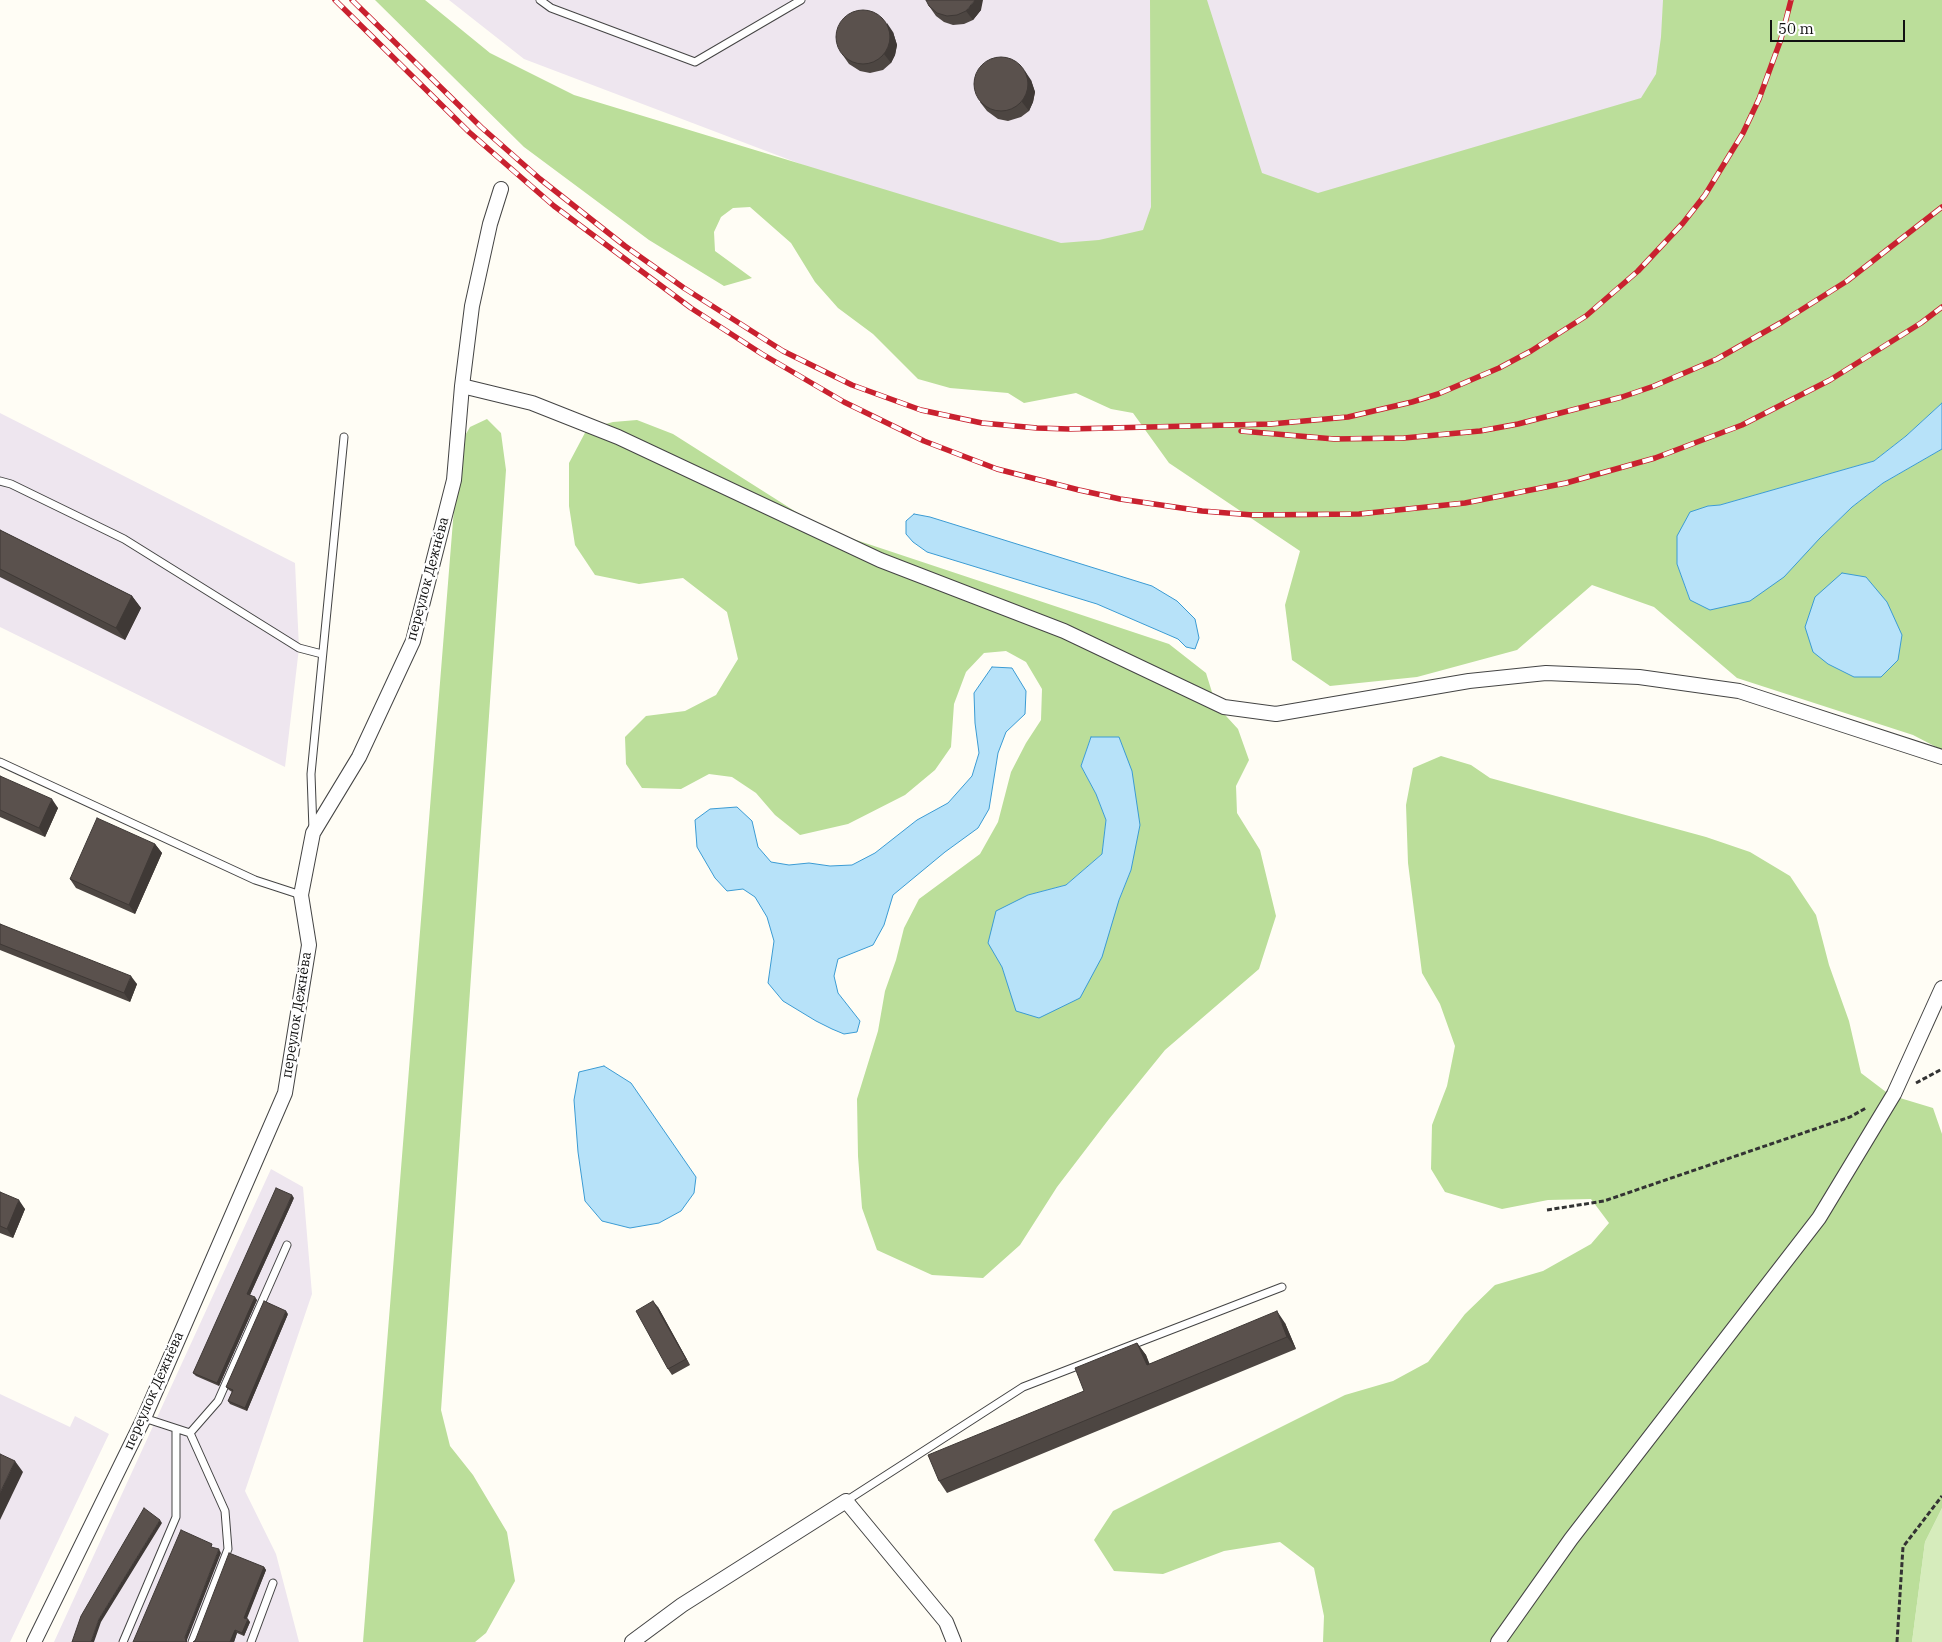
<!DOCTYPE html>
<html>
<head>
<meta charset="utf-8">
<style>
	body { margin:0 }
	#map { position:relative; width:1942px; height:1642px; overflow:hidden; background:#fffdf5; font-family:"IBM Plex Serif",serif }
	canvas { display:block }
	.scale { position:absolute; left:1770px; top:20px; width:135px; height:22px; box-sizing:border-box; border:2px solid #111; border-top:0; padding-left:6px; font-size:15px; line-height:18px; white-space:nowrap; color:#111; -webkit-text-stroke:4px #fff; paint-order:stroke }
</style>
</head>
<body>
<div id="map">
<canvas width="1942" height="1642"></canvas>
<div class="scale">50 m</div>
</div>
<script>
const context = document.querySelector('canvas').getContext('2d');
context.lineJoin = 'round';
function fillPath(path, color) {
  context.fillStyle = color;
  context.fill(path, 'evenodd');
}
function shape(rows) {
  const path = new Path2D();
  for (const r of rows) {
    if (r.length === 3) {
      path.moveTo(r[0] + r[2], r[1]);
      path.arc(r[0], r[1], r[2], 0, 2 * Math.PI);
      continue;
    }
    path.moveTo(r[0], r[1]);
    for (let i = 2; i < r.length; i += 2) path.lineTo(r[i], r[i + 1]);
  }
  return path;
}
function strokePath(path, color, width, dash) {
  context.strokeStyle = color;
  context.lineWidth = width;
  context.lineCap = dash ? 'butt' : 'round';
  context.setLineDash(dash || []);
  context.stroke(path);
}
function drawText(font, color, halo, rows, align = 'center') {
  context.font = font + ' "IBM Plex Serif",serif';
  context.lineWidth = 5;
  context.setLineDash([]);
  context.textBaseline = 'middle';
  context.strokeStyle = halo;
  context.fillStyle = color;
  for (const [text, x, y, turn = 0] of rows) {
    context.save();
    context.translate(x, y);
    context.rotate((+turn || 0) * Math.PI / 180);
    context.textAlign = isNaN(turn) ? turn : align;
    if (halo) context.strokeText(text, 0, 0);
    context.fillText(text, 0, 0);
    context.restore();
  }
}
fillPath(shape([
	[449,0,1937,0,1840,57,1069,266,524,59],
	[0,413,295,563,299,648,285,767,0,627],
	[271,1169,303,1187,312,1294,245,1491,276,1554,299,1642,54,1642],
	[0,1394,70,1427,75,1416,109,1434,10,1642,0,1642]
]), '#eee6ef');
fillPath(shape([
	[1942,1508,1942,1642,1912,1642,1925,1542]
]), '#d6ecbc');
fillPath(shape([
	[375,0,425,0,490,53,574,95,1061,243,1099,240,1143,230,1151,207,1150,0,1207,0,1262,173,1318,193,1641,98,1656,74,1661,37,1663,0,1942,0,1942,403,1906,436,1874,461,1720,505,1708,506,1677,536,1677,564,1690,600,1820,538,1852,507,1883,483,1942,449,1942,750,1913,735,1737,678,1654,607,1592,585,1517,650,1417,677,1330,686,1292,660,1285,605,1300,551,1169,463,1133,413,1111,409,1076,393,1024,403,1008,393,950,388,918,379,873,334,838,308,815,282,791,243,750,207,733,208,721,217,714,232,715,251,752,278,724,286,649,240,524,147],
	[1887,602,1889,609,1854,677],
	[487,419,501,433,506,470,441,1410,450,1446,473,1475,507,1532,515,1581,486,1633,475,1642,363,1642,459,446,470,427],
	[637,420,673,434,823,529,1169,644,1206,673,1216,705,1238,729,1249,760,1236,786,1237,813,1260,850,1276,916,1259,969,1165,1050,1109,1119,1057,1187,1020,1245,983,1278,932,1275,877,1250,862,1208,858,1156,857,1099,878,1031,885,991,896,960,904,928,919,899,980,854,998,822,1011,772,1026,743,1041,720,1042,689,1026,662,1006,651,984,653,966,672,954,704,951,747,935,770,905,795,848,824,800,835,775,815,756,793,732,777,709,774,681,789,642,788,626,764,625,737,646,716,685,711,716,695,738,659,727,612,683,578,639,584,595,575,575,545,569,506,569,463,587,429,613,422],
	[1091,737,1119,737,1131,870,1119,900,1017,1011,1002,967,989,943,1028,895,1066,885,1102,854,1106,820,1096,794,1081,766],
	[1441,756,1471,765,1490,778,1706,837,1750,852,1790,876,1816,915,1829,965,1849,1021,1861,1073,1890,1095,1933,1108,1942,1134,1942,1508,1925,1542,1912,1642,1323,1642,1324,1616,1314,1568,1280,1542,1224,1551,1163,1574,1114,1571,1094,1540,1113,1511,1345,1395,1393,1381,1428,1362,1465,1314,1495,1285,1543,1271,1591,1244,1609,1223,1591,1199,1548,1200,1502,1209,1445,1192,1431,1169,1432,1125,1447,1086,1455,1046,1440,1004,1422,973,1408,863,1406,805,1413,768]
]), '#bbde9a');
const water = shape([
	[1942,403,1942,449,1883,483,1852,507,1820,538,1784,577,1750,601,1710,610,1690,600,1677,564,1677,536,1690,512,1708,506,1720,505,1874,461,1906,436,1942,403],
	[914,514,930,517,1152,586,1177,601,1195,619,1199,638,1195,649,1186,647,1178,639,1097,604,927,552,913,542,906,534,906,521,914,514],
	[1842,573,1866,577,1887,602,1902,635,1898,660,1881,677,1854,677,1828,664,1813,652,1805,627,1815,597,1842,573],
	[992,667,1012,668,1026,691,1025,714,1006,732,998,753,989,809,978,828,945,852,893,895,884,925,873,945,838,959,834,976,838,993,860,1021,857,1032,844,1034,832,1029,816,1021,783,1001,768,983,774,941,767,917,755,897,743,889,727,891,715,878,697,847,695,820,710,809,737,807,752,821,758,847,771,862,789,865,809,863,830,866,852,865,875,853,917,820,948,803,972,776,979,753,975,723,974,693,992,667],
	[1091,737,1119,737,1132,771,1140,825,1131,870,1119,900,1102,957,1080,998,1039,1018,1016,1011,1002,967,988,943,996,911,1028,895,1066,885,1102,854,1106,820,1096,794,1081,766,1091,737],
	[604,1066,631,1083,696,1177,694,1193,681,1211,659,1223,630,1228,602,1221,585,1201,578,1152,574,1100,579,1072,604,1066]
]);
fillPath(water, '#b7e2f9');
strokePath(water, '#3b9bd3', 1);
const lane = shape([
	[540,0,551,8,695,62,801,0],
	[0,481,11,484,124,539,299,648,322,654],
	[0,762,255,880,301,895],
	[313,830,311,774,344,437],
	[144,1418,190,1433,225,1511,228,1549,192,1642],
	[190,1433,218,1401,287,1245],
	[846,1501,1023,1387,1282,1287],
	[123,1642,176,1517,176,1429],
	[251,1642,273,1583]
]);
const street = shape([
	[462,386,532,403,618,437,880,560,1064,631,1224,707,1276,714,1469,681,1546,673,1639,677,1739,691,1942,757],
	[34,1642,144,1418,285,1093,309,945,301,895,313,833,359,757,413,641,454,480,462,386,472,306,490,224,501,189],
	[632,1642,682,1605,846,1501,946,1622,954,1642],
	[1498,1642,1571,1539,1819,1218,1894,1094,1942,988]
]);
strokePath(lane, '#444', 9);
strokePath(street, '#444', 16);
strokePath(shape([
	[1916,1083,1942,1069],
	[1547,1210,1604,1201,1850,1117,1866,1108],
	[1897,1642,1903,1547,1942,1496]
]), '#333', 3, [5, 2.5]);
strokePath(lane, '#fff', 7);
strokePath(street, '#fff', 14);
const rail = shape([
	[335,0,469,132,554,206,691,308,762,354,844,402,924,441,997,469,1079,490,1120,499,1202,511,1253,515,1359,514,1465,503,1566,483,1655,458,1742,425,1830,380,1921,323,1942,307],
	[352,0,481,127,540,179,625,246,684,288,783,351,852,385,921,410,982,423,1037,428,1069,429,1271,424,1348,417,1412,402,1438,394,1499,368,1531,351,1586,316,1638,271,1683,223,1705,195,1743,133,1759,99,1781,39,1791,0],
	[1241,431,1334,439,1404,438,1480,431,1518,424,1622,397,1654,386,1717,359,1782,322,1847,281,1942,207]
]);
strokePath(rail, '#c9212f', 5.5);
strokePath(rail, '#fff', 4, [11]);
fillPath(shape([
	[929,6,981,10,973,20,964,24,953,25,944,22,936,16],
	[893,32,897,45,895,55,891,63,883,70,870,73,860,71,849,64,842,54],
	[1031,80,1035,92,1033,102,1029,111,1021,117,1008,121,998,119,987,111,980,102],
	[0,530,132,596,141,608,125,640,0,577],
	[0,776,58,808,45,837,0,817],
	[155,844,162,853,135,914,76,888,70,879],
	[0,924,137,984,130,1002,0,950],
	[0,1192,25,1209,13,1238,0,1233],
	[294,1198,250,1295,257,1300,219,1386,196,1376,193,1373],
	[658,1307,690,1365,672,1375,668,1369],
	[288,1314,247,1411,230,1404,228,1401,232,1392,229,1390,226,1387],
	[1285,1323,1296,1349,947,1493,939,1481,1084,1391,1137,1343,1146,1355,1149,1364],
	[264,1567,266,1570,246,1619,250,1622,244,1636,237,1633,234,1642,193,1642]
]), '#4d4642');
fillPath(shape([
	[975,0,983,0,981,10,973,20,966,11],
	[887,23,893,32,897,45,895,55,891,63,884,54],
	[1025,71,1031,80,1035,92,1033,102,1029,111,1022,102],
	[132,596,141,608,125,640,116,628],
	[52,799,58,808,45,837,39,828],
	[155,844,162,853,135,914,129,905],
	[131,976,137,984,130,1002,124,993],
	[292,1195,294,1198,249,1297,247,1294],
	[19,1200,25,1209,13,1238,7,1229],
	[255,1297,257,1300,219,1386,217,1383],
	[653,1301,658,1307,690,1365,686,1359],
	[286,1311,288,1314,247,1411,245,1408],
	[1277,1311,1285,1323,1296,1349,1287,1337],
	[1137,1343,1146,1355,1155,1377,1147,1365],
	[15,1461,23,1472,0,1520,0,1493],
	[160,1520,162,1523,101,1622,94,1642,91,1642,99,1619],
	[219,1549,221,1553,187,1640,187,1642,186,1642,185,1637],
	[264,1567,266,1570,246,1621,244,1618],
	[248,1619,250,1622,244,1636,242,1633],
	[235,1630,237,1633,234,1642,230,1642]
]), '#3f3936');
const building = shape([
	[926,0,975,0,966,11,957,15,947,16,937,13,929,6,926,0],
	[863,37,27],
	[1001,84,27],
	[0,530,132,596,116,628,0,569,0,530],
	[0,776,52,799,39,828,0,810,0,776],
	[97,818,155,844,129,905,70,879,97,818],
	[0,924,131,976,124,993,0,944,0,924],
	[276,1188,292,1195,247,1294,255,1297,217,1383,193,1373,276,1188],
	[0,1192,19,1200,7,1229,0,1226,0,1192],
	[264,1301,286,1311,245,1408,228,1401,233,1390,226,1387,264,1301],
	[653,1301,686,1359,668,1369,636,1311,653,1301],
	[1277,1311,1287,1337,939,1481,928,1455,1084,1391,1075,1368,1137,1343,1147,1365,1277,1311],
	[0,1454,15,1461,0,1493,0,1454],
	[144,1508,160,1520,99,1619,91,1642,72,1642,81,1616,144,1508],
	[181,1530,212,1544,211,1547,219,1549,185,1637,186,1642,133,1642,181,1530],
	[229,1553,264,1567,244,1618,248,1619,242,1633,235,1630,230,1642,193,1642,195,1641,229,1553]
]);
fillPath(building, '#5a514d');
strokePath(building, '#3f3936', 1);
drawText('14px', '#111', '#fff', [
	["переулок Дежнёва",428,579,-75],
	["переулок Дежнёва",297,1015,-81],
	["переулок Дежнёва",154,1391,-66]
]);
</script>
</body>
</html>
